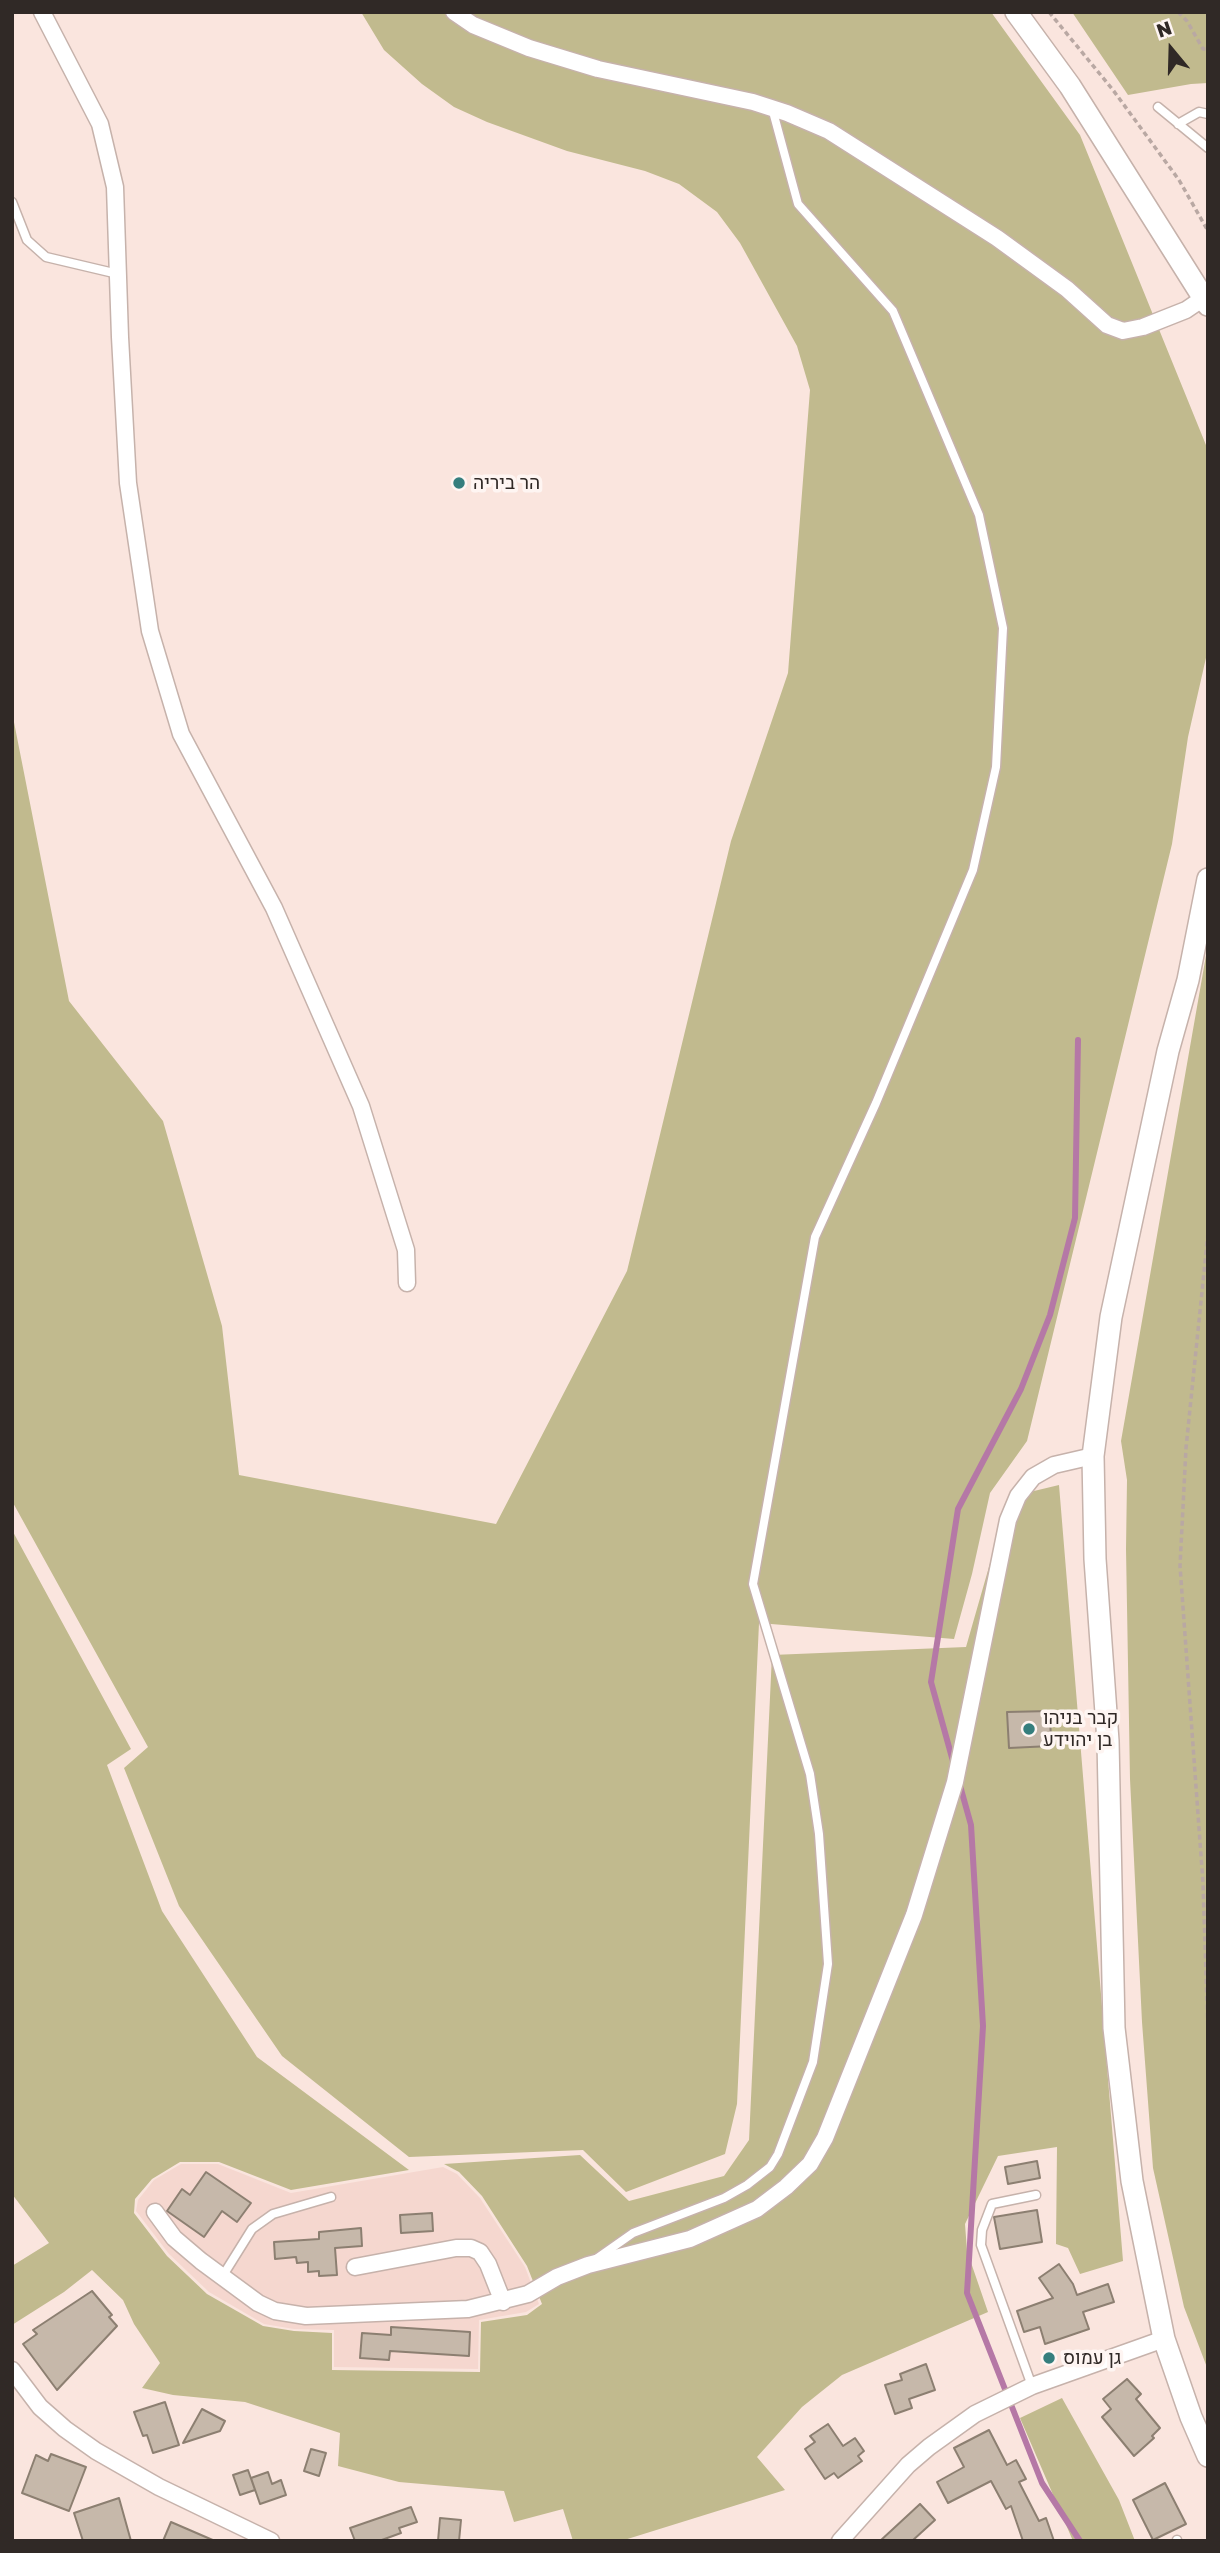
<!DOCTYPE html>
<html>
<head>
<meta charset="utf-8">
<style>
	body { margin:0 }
	#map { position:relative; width:1220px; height:2553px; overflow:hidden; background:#fae5de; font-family:"Golos Text",sans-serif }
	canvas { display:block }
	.frame { position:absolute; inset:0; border:14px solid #302926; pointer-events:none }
	.north { position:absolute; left:1136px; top:14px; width:70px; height:70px; -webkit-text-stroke:5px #fef5f2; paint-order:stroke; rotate:341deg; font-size:19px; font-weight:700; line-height:28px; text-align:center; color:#302926 }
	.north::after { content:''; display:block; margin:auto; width:24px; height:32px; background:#302926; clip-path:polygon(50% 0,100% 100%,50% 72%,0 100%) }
</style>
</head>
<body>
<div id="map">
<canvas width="1220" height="2553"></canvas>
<div class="frame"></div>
<div class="north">N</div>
</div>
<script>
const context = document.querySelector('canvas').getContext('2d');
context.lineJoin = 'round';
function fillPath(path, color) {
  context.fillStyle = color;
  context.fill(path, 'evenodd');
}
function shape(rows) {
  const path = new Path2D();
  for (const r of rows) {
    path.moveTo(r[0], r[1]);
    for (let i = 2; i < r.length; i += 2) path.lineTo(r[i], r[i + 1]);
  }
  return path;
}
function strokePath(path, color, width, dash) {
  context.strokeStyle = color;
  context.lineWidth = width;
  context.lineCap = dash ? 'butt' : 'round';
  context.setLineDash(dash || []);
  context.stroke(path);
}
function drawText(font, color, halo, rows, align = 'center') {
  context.font = font + ' "Golos Text",Heebo,sans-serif';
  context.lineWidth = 7;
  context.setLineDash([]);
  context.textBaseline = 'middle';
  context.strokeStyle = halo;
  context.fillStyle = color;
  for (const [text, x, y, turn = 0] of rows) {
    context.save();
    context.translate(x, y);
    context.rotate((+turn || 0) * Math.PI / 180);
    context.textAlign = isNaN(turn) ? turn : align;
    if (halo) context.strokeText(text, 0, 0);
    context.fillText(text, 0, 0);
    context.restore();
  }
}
fillPath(shape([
	[181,2164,218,2164,291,2193,443,2167,457,2174,480,2198,525,2267,539,2304,526,2312,479,2320,478,2369,334,2367,334,2330,294,2329,264,2324,209,2292,169,2254,136,2211,138,2200,154,2180]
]), '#f5d7cf');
fillPath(shape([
	[361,12,991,12,1080,135,1208,450,1208,649,1188,737,1172,844,1027,1441,990,1493,972,1574,954,1639,759,1623,737,2104,725,2154,626,2192,583,2150,409,2157,282,2056,179,1906,124,1768,148,1747,12,1501,12,712,69,1001,163,1121,222,1326,239,1475,496,1524,627,1271,731,841,788,673,810,390,797,346,740,243,717,212,679,184,645,171,567,151,487,122,454,107,422,84,384,50],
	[1072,12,1208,12,1208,83,1191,84,1128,95],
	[1208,944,1208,2370,1184,2307,1153,2168,1142,2022,1130,1779,1126,1549,1127,1480,1121,1441],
	[1059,1485,1123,2261,1080,2274,1068,2248,1056,2244,1057,2147,998,2156,965,2224,967,2251,988,2312,842,2375,802,2407,757,2457,785,2490,621,2541,573,2541,563,2509,514,2522,504,2491,399,2482,338,2466,340,2433,245,2402,173,2395,142,2388,160,2363,134,2324,123,2300,92,2270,64,2292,12,2325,12,2266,49,2243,12,2194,12,1530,131,1749,107,1765,162,1911,257,2057,409,2170,291,2190,219,2162,180,2162,152,2179,135,2199,134,2213,167,2256,207,2294,263,2326,294,2331,332,2333,332,2370,480,2372,481,2322,527,2315,542,2304,527,2266,482,2196,459,2172,444,2164,580,2155,629,2201,724,2176,749,2140,772,1655,966,1647,1009,1497],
	[1062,2398,1119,2500,1135,2541,1073,2541,1020,2418]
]), '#c1ba8e');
strokePath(shape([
	[954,1765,931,1682,958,1509,1021,1389,1050,1315,1075,1218,1078,1040],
	[959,1782,971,1825,983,2026,967,2293,1042,2483,1080,2541]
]), '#b578a6', 6);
const building = shape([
	[1050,1711,1051,1746,1009,1748,1007,1712,1050,1711],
	[1037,2161,1040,2178,1008,2184,1005,2167,1037,2161],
	[206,2172,251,2203,237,2222,222,2211,204,2237,167,2211,182,2189,190,2195,206,2172],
	[1037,2210,1042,2242,1000,2249,994,2217,1037,2210],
	[432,2213,433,2231,401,2233,400,2215,432,2213],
	[361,2228,362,2246,335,2248,337,2275,319,2276,319,2271,308,2272,308,2262,297,2263,296,2257,275,2259,274,2242,319,2239,319,2232,361,2228],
	[1059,2264,1073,2284,1077,2295,1108,2284,1114,2302,1083,2312,1089,2329,1045,2344,1040,2327,1024,2332,1017,2311,1053,2298,1039,2278,1059,2264],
	[92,2291,112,2315,109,2317,117,2326,57,2390,23,2344,37,2334,33,2330,92,2291],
	[391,2327,470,2332,469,2356,390,2351,389,2360,360,2358,362,2333,391,2335,391,2327],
	[926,2364,935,2390,909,2399,912,2408,895,2414,885,2385,902,2380,900,2374,926,2364],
	[1127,2379,1141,2394,1136,2399,1160,2428,1152,2436,1154,2438,1134,2456,1102,2417,1111,2409,1103,2399,1127,2379],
	[165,2402,179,2445,153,2453,147,2435,143,2436,134,2412,165,2402],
	[202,2409,225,2421,220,2431,183,2443,202,2409],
	[828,2424,843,2446,855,2438,864,2451,858,2456,862,2461,838,2478,834,2473,825,2479,805,2449,815,2442,810,2436,828,2424],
	[989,2430,1007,2465,1016,2460,1026,2479,1019,2482,1039,2521,1046,2518,1054,2541,1023,2541,1011,2506,1006,2509,991,2481,948,2503,937,2482,964,2467,954,2448,989,2430],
	[311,2449,326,2453,319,2476,304,2471,311,2449],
	[51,2454,86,2467,69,2511,22,2493,36,2455,48,2461,51,2454],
	[248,2470,255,2490,240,2495,233,2475,248,2470],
	[268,2472,272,2484,281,2480,286,2495,260,2504,251,2478,268,2472],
	[1165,2483,1186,2524,1153,2540,1133,2500,1165,2483],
	[119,2498,131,2541,83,2541,74,2513,119,2498],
	[920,2504,935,2520,912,2541,880,2541,920,2504],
	[411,2507,417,2522,399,2528,401,2533,379,2541,355,2541,350,2528,411,2507],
	[440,2518,461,2520,459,2541,438,2541,440,2518],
	[171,2522,215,2541,163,2541,171,2522]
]);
fillPath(building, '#c6b8aa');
strokePath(building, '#8c7f71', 2);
const service = shape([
	[1158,107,1208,148],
	[1178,124,1199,112,1208,114],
	[12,202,27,240,46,257,118,274],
	[596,2259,633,2233,724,2198,747,2185,770,2167,778,2154,813,2062,828,1964,819,1834,810,1774,753,1584,815,1237,876,1103,973,870,996,767,1003,628,979,515,893,311,798,204,772,108],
	[222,2277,252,2229,273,2214,331,2197],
	[1032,2386,981,2245,982,2230,992,2204,1036,2195],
	[1177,2541,1177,2540]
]);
const minor = shape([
	[42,12,100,124,115,187,120,337,128,483,150,631,181,734,274,908,361,1106,406,1250,407,1283],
	[454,12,473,25,529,48,598,69,753,102,787,113,829,131,997,238,1067,289,1107,325,1123,331,1143,327,1186,310,1208,295],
	[155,2212,174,2238,201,2261,258,2303,275,2311,306,2316,468,2309,528,2294,557,2277,588,2265,690,2239,757,2209,786,2187,810,2164,825,2138,914,1915,955,1782,1008,1520,1018,1496,1033,1477,1054,1465,1093,1456],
	[355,2267,456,2248,471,2248,480,2252,488,2264,503,2302],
	[12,2370,40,2407,65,2429,96,2451,159,2487,271,2541],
	[840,2541,908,2465,929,2447,975,2414,1032,2386,1164,2339]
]);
const secondary = shape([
	[1016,12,1070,86,1208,305],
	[1208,879,1188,980,1168,1051,1111,1317,1093,1456,1095,1559,1108,1741,1114,2028,1132,2181,1164,2339,1191,2417,1208,2456]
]);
strokePath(service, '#c6b2ab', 11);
strokePath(minor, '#c6b2ab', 19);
strokePath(secondary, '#c6b2ab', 24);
strokePath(shape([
	[1049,12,1113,90,1179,180,1208,231],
	[1178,12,1187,21,1203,49,1208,49],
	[1208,1233,1186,1448,1180,1566,1203,1883,1208,2032]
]), '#b9a8a3', 3.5, [5, 3.5]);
strokePath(service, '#fff', 8);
strokePath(minor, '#fff', 16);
strokePath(secondary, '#fff', 21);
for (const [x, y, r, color] of [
	[459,483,7,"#357e7d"],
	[1029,1729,7,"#357e7d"],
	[1049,2358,7,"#357e7d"]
]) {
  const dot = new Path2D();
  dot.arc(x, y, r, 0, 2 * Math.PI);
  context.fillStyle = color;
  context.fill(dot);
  strokePath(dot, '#fef5f2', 2.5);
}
drawText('19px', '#302926', '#fef5f2', [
	["הר ביריה",473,483],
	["קבר בניהו",1043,1718],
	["בן יהוידע",1043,1740],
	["גן עמוס",1063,2358]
], 'left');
</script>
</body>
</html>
